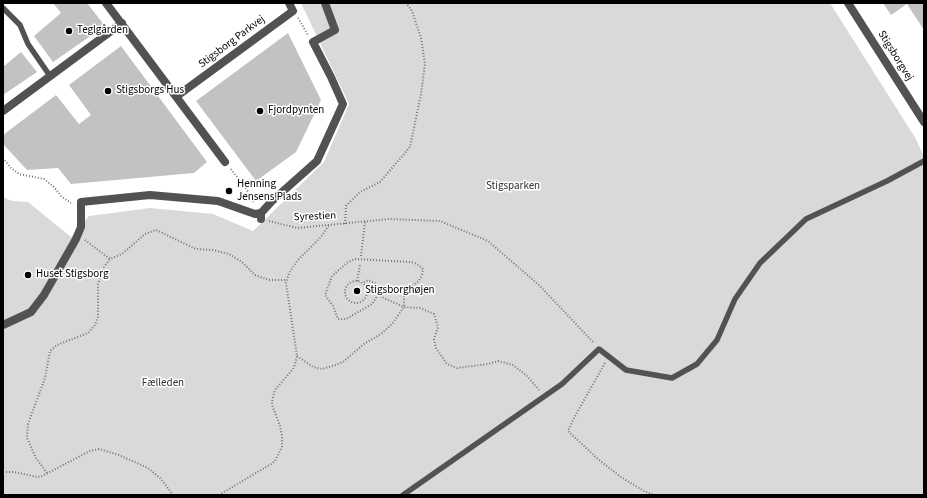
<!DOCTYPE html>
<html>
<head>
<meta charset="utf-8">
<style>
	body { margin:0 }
	#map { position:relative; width:927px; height:498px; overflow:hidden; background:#fff; font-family:"Source Sans 3",sans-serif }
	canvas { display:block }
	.frame { position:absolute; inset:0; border:4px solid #000; pointer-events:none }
</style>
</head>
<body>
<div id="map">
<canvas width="927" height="498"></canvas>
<div class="frame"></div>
</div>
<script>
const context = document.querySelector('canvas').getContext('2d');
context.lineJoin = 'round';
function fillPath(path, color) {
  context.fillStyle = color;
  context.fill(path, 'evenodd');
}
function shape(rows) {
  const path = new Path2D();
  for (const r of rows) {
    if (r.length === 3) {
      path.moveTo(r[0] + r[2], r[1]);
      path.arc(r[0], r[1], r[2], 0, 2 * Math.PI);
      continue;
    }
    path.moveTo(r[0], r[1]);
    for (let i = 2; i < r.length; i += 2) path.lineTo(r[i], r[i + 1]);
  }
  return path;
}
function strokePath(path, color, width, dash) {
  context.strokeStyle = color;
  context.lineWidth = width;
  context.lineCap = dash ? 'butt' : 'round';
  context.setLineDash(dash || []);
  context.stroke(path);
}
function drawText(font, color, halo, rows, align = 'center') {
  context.font = font + ' "Source Sans 3",sans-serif';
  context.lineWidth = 3;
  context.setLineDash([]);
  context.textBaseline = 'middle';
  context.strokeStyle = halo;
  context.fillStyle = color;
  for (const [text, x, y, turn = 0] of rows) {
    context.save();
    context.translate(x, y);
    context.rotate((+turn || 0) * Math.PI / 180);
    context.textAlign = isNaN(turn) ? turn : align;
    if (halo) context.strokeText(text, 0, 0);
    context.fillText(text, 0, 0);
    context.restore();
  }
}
fillPath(shape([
	[301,3,830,3,916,139,924,157,924,495,3,495,3,197,12,201,28,202,71,237,89,216,150,208,213,214,253,231,324,162,349,104]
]), '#d9d9d9');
fillPath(shape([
	[53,3,87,3,105,26,53,62,34,36,61,13],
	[883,3,924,3,924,30,907,4,891,15],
	[288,33,321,100,296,152,256,181,196,101],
	[121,46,207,162,194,173,71,184,58,168,27,170,3,144,3,135,56,95,79,124,91,115,69,85],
	[21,52,37,72,3,95,3,67]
]), '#c2c2c2');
strokePath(shape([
	[298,18,308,35],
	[3,158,11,168,19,174,44,179,54,187,62,197,71,203],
	[231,169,247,190,254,203],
	[269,221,297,228,389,219,440,221,488,241,540,286,593,342],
	[345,224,346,206,360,192,380,182,410,147,421,94,425,64,421,38,412,11,406,3],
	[85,240,110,259,122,254,145,234,156,230,196,249,213,250,229,254,242,262,255,275,269,280,286,280],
	[361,256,365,222],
	[357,281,360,265],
	[356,292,11],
	[377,295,404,307,420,308,434,314,438,327,434,339,436,348,447,364,457,368,488,364,498,361,513,365,526,375,539,390],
	[297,356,313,367,322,369,333,366,343,362,364,344,381,334,392,324,404,307,404,295,406,290,419,281,422,275,423,269,417,264,411,262,355,259,348,262,332,276,325,295,333,306,338,319,346,319,372,304,376,298,378,291,375,283,368,280,363,283],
	[605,363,574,418,568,431,599,460,621,477,644,491,654,495],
	[3,472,15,472,37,477,42,476,90,451,99,449,119,455,148,468,161,479,173,495],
	[47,473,36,458,27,438,28,424,45,378,50,351,57,345,88,333,95,325,98,317,98,284,104,267,110,259],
	[219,495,271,464,275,461,282,447,282,436,280,426,272,405,272,401,275,390,293,369,295,364,297,356,286,283,289,273,297,261,321,237,329,225],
	[836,495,843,495]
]), '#747474', 2, [1, 2]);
strokePath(shape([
	[3,8,20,25,28,44,50,76],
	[403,495,562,384,599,349,626,370,672,378,697,364,717,340,735,299,760,263,806,219,887,181,924,161]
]), '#525252', 5.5);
strokePath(shape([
	[106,3,225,162],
	[848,3,924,122],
	[177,96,293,11,289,3],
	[3,111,122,23],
	[261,219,261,213,272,201,317,161,343,104,331,77,313,42,335,30,325,3],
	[3,325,31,312,44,295,76,239,81,227,81,202,150,195,218,201,255,214,261,213]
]), '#525252', 8);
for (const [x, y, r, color] of [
	[69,31,4,"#000"],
	[108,91,4,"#000"],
	[260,111,4,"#000"],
	[229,191,4,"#000"],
	[28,275,4,"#000"],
	[357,291,4,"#000"]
]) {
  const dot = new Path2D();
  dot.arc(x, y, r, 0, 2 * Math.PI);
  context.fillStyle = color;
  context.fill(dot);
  strokePath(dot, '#fff', 1.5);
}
drawText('11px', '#000', '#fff', [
	["Teglgården",77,31],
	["Stigsborgs Hus",116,91],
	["Fjordpynten",268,111],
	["Henning",237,185],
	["Jensens Plads",237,198],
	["Huset Stigsborg",36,275],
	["Stigsborghøjen",365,291]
], 'left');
drawText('11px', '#000', '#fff', [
	["Stigsborg Parkvej",232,42,-37],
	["Stigsborgvej",895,56,58],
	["Syrestien",315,217,-2]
]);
drawText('11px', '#303030', '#fff', [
	["Stigsparken",513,187],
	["Fælleden",163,384]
]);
</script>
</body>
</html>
